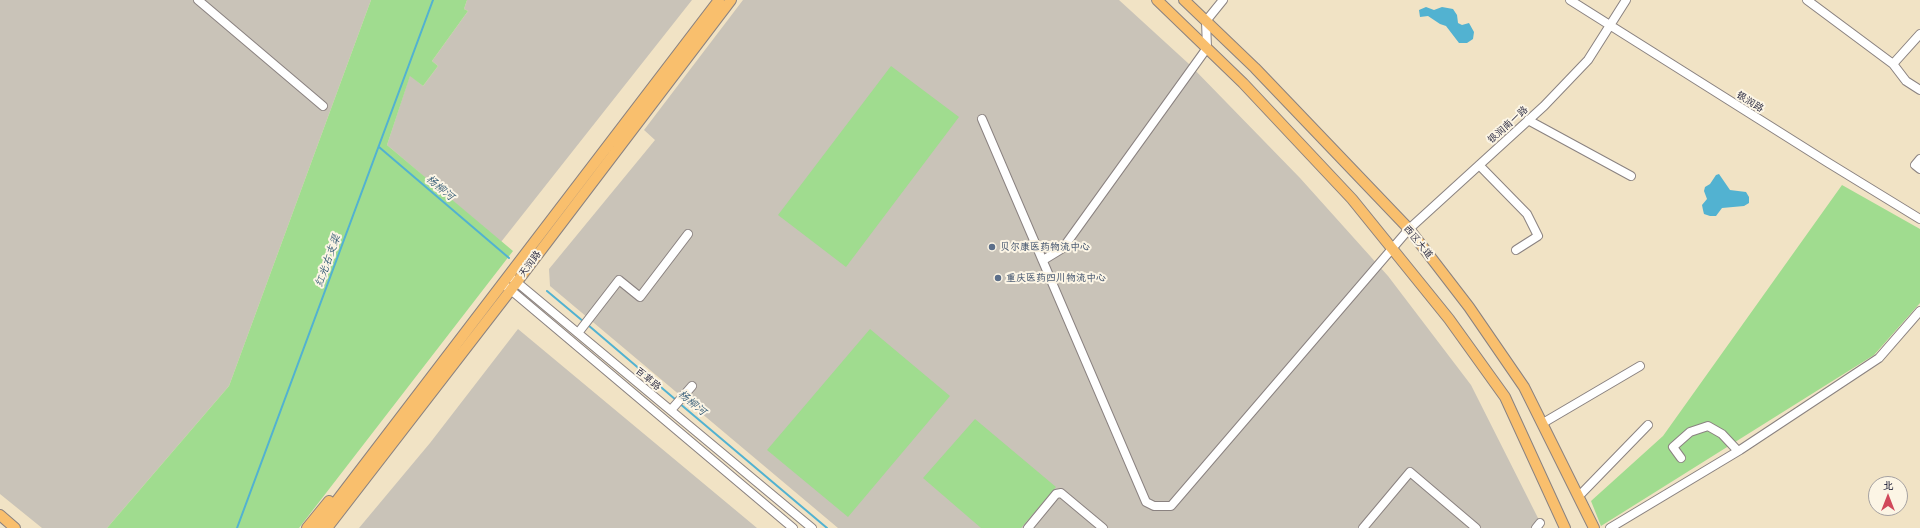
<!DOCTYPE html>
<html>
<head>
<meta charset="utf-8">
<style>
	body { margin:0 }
	#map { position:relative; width:1920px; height:528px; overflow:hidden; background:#f1e3c5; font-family:"Playpen Sans","LXGW WenKai TC",sans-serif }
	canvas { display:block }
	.north { position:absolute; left:1868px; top:476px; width:40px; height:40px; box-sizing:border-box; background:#fcf5e5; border:1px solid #a5a1a1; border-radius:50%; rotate:0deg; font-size:11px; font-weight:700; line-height:16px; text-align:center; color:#22223b }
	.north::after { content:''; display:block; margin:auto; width:14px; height:18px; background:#d1495b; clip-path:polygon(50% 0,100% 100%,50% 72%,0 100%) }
</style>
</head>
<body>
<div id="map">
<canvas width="1920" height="528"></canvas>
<div class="north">北</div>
</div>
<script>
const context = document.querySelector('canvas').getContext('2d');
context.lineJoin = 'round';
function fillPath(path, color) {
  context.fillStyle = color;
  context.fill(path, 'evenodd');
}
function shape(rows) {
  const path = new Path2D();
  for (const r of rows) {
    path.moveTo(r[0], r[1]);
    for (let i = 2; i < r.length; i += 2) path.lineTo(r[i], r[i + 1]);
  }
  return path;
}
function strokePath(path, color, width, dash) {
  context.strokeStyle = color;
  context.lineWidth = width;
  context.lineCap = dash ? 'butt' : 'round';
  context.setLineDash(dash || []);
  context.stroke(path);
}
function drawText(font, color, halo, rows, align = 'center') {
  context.font = font + ' "Playpen Sans","LXGW WenKai TC",sans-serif';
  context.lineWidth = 4;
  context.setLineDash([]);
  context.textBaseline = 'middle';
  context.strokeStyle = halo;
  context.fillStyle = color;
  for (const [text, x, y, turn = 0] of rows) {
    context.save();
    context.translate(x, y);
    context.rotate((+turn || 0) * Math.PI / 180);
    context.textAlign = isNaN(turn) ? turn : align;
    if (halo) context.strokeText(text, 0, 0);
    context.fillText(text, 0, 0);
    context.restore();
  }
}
fillPath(shape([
	[0,0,371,0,229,386,107,528,42,528,0,494],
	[467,0,692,0,501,242,387,145,410,75,423,86,438,66,432,61,468,11,464,9],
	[743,0,1119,0,1189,64,1300,178,1388,276,1471,385,1543,528,838,528,550,286,549,269,655,140,644,130],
	[518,329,757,528,359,528,430,443]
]), '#c9c3b8');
fillPath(shape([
	[371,0,467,0,464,9,468,11,432,61,438,66,423,86,410,76,387,145,513,251,299,528,107,528,229,386],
	[891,66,959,117,846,267,778,215],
	[1842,185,1920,229,1920,303,1874,355,1601,526,1591,501,1663,436],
	[870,329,950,396,848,517,767,450],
	[975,419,1056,487,1021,528,981,528,923,478]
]), '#a0dc8f');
fillPath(shape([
	[1426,7,1434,10,1442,7,1453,9,1457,15,1458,23,1462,25,1469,23,1474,32,1473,39,1467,43,1459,43,1446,26,1440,24,1428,16,1420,17,1419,10],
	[1719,174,1730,190,1746,192,1749,197,1749,203,1744,206,1722,208,1716,216,1710,216,1704,214,1703,210,1702,205,1707,199,1704,191,1705,187,1710,184,1716,175]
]), '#52b2d1');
strokePath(shape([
	[379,147,509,258],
	[547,291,584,322],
	[588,325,676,400],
	[679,403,827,528],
	[237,528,433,0]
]), '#52b2d1', 2);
const minor = shape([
	[198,0,323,106],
	[1570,0,1827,162,1920,219],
	[1807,0,1893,64,1906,81,1920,90],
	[1893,64,1920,34],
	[982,119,1146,502,1154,506,1171,506,1409,229,1544,106,1588,60,1626,0],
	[1528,120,1631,176],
	[1920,159,1915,165,1920,169],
	[1479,165,1527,214,1538,236,1516,250],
	[1042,259,1045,259,1063,248,1207,48,1206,21,1223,0],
	[513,279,812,528],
	[506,286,793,528],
	[578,333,619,280,640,297,688,234],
	[671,410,692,386],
	[1543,423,1640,366],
	[1681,458,1673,447,1690,432,1708,426,1722,434,1738,451],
	[1579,496,1648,425],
	[1028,528,1056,494,1061,493,1103,528],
	[1363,528,1410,472,1476,528],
	[1536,528,1540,523],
	[1610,528,1740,450,1879,358,1920,311]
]);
const major = shape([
	[1157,0,1243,83,1352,199,1449,319,1505,397,1565,528],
	[1184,0,1255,68,1409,229,1469,307,1524,387,1594,528],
	[0,515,15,528],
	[307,528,329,501],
	[316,528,719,0],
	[327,528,510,291,731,0]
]);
strokePath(minor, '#8a8280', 10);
strokePath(major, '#8a8280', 12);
strokePath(minor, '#fff', 8);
strokePath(major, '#f9bf6d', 10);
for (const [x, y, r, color] of [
	[992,247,4,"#5c6f8a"],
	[998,278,4,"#5c6f8a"]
]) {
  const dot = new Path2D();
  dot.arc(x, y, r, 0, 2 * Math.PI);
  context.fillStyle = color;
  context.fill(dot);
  strokePath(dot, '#fcf5e5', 1.5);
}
drawText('10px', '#22223b', '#fcf5e5', [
	["银润路",1750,102,32],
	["银润南一路",1508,125,-42],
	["西区大道",1418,242,51],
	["天润路",530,264,-53],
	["百草路",648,379,40]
]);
drawText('bold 10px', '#4e5e75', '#fcf5e5', [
	["贝尔康医药物流中心",1000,247],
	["重庆医药四川物流中心",1006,278]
], 'left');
drawText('italic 11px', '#355c77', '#fcf5e5', [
	["杨柳河",440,188,40],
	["红光右支渠",328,261,-70],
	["杨柳河",692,403,40]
]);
</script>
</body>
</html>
